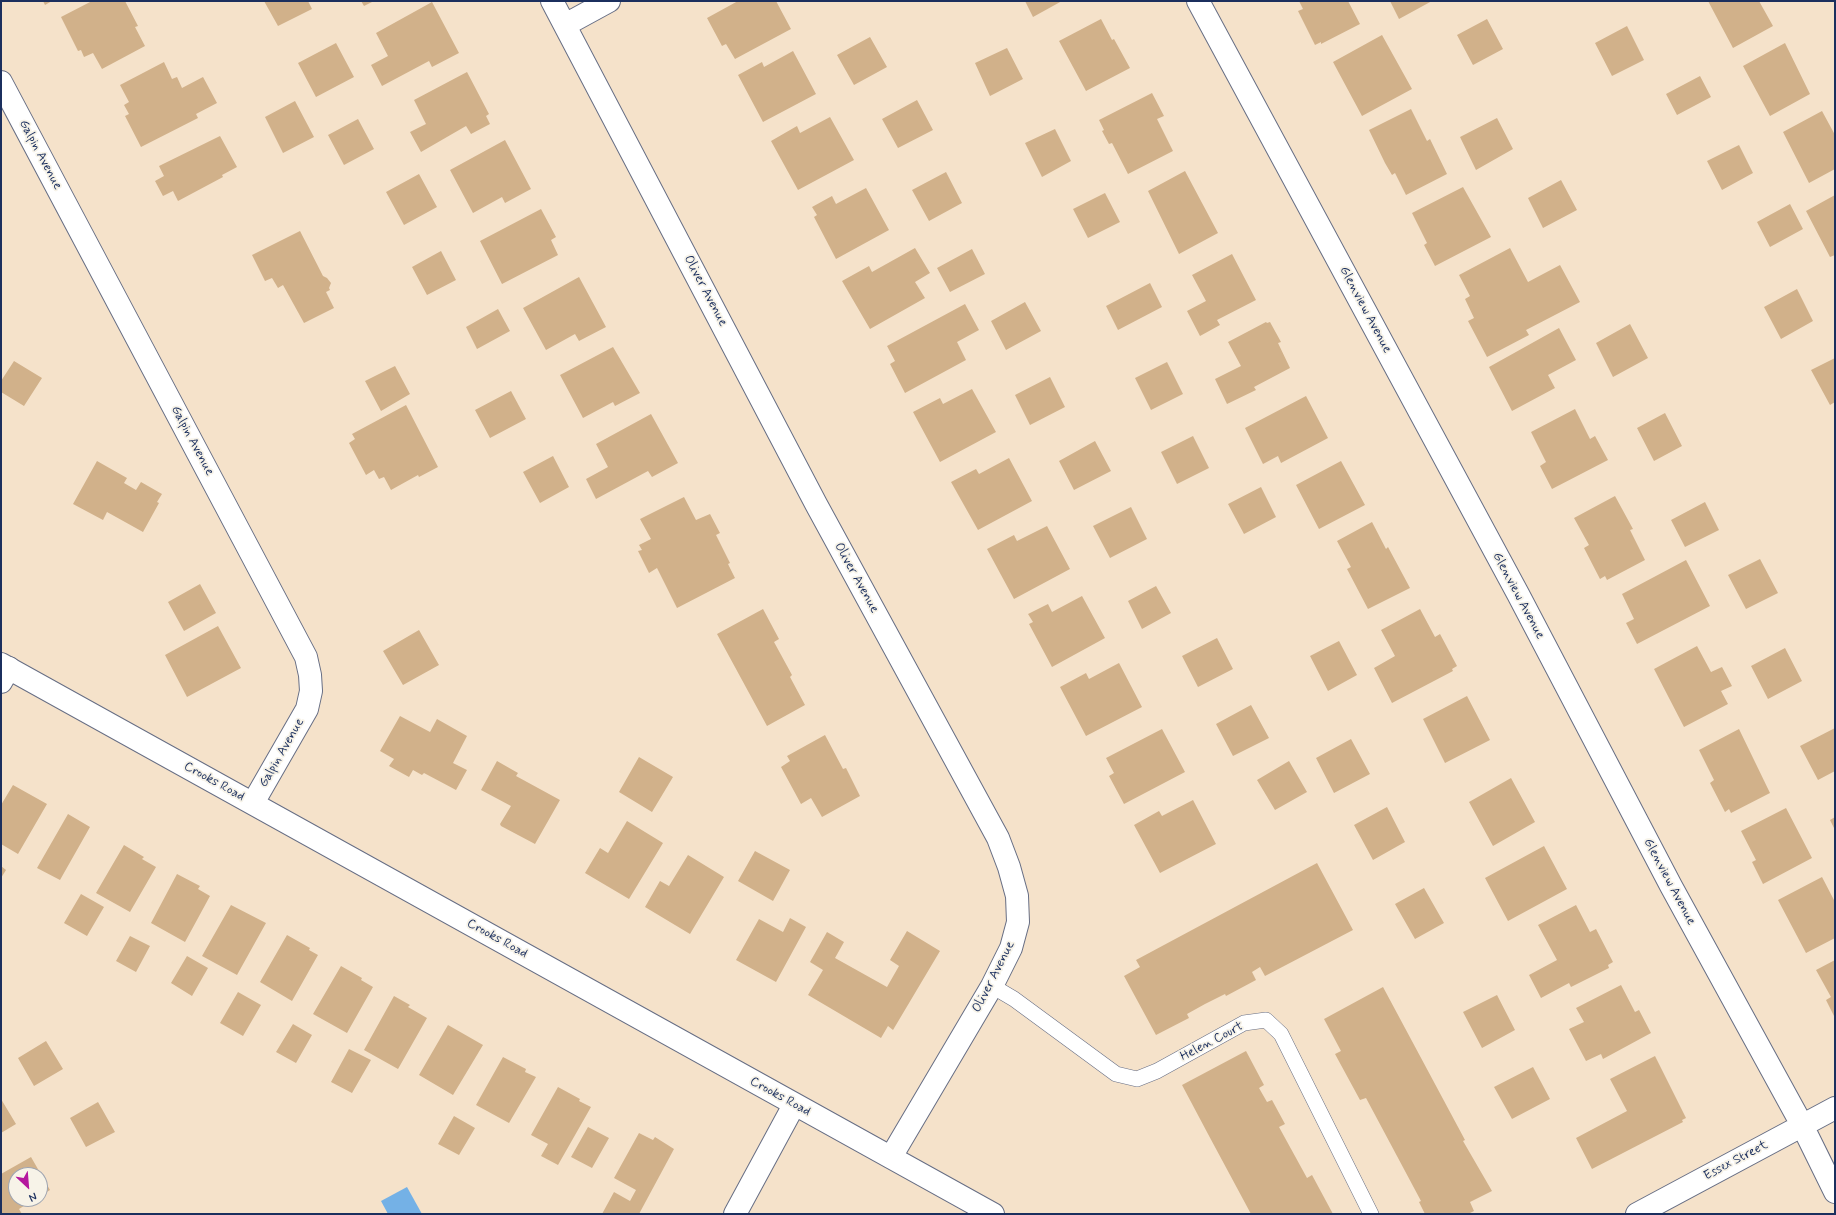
<!DOCTYPE html>
<html>
<head>
<meta charset="utf-8">
<style>
	body { margin:0 }
	#map { position:relative; width:1836px; height:1215px; overflow:hidden; background:#f5e2ca; font-family:Mynerve,sans-serif }
	canvas { display:block }
	.frame { position:absolute; inset:0; border:2px solid #1b2f5e; pointer-events:none }
	.north { position:absolute; left:8px; top:1167px; width:40px; height:40px; box-sizing:border-box; background:#f7f3e8; border:1px solid #9fa5b1; border-radius:50%; rotate:154deg; font-size:11px; font-weight:700; line-height:16px; text-align:center; color:#1b2f5e }
	.north::after { content:''; display:block; margin:auto; width:14px; height:18px; background:#b5179e; clip-path:polygon(50% 0,100% 100%,50% 72%,0 100%) }
</style>
</head>
<body>
<div id="map">
<canvas width="1836" height="1215"></canvas>
<div class="frame"></div>
<div class="north">N</div>
</div>
<script>
const context = document.querySelector('canvas').getContext('2d');
context.lineJoin = 'round';
function fillPath(path, color) {
  context.fillStyle = color;
  context.fill(path, 'evenodd');
}
function shape(rows) {
  const path = new Path2D();
  for (const r of rows) {
    path.moveTo(r[0], r[1]);
    for (let i = 2; i < r.length; i += 2) path.lineTo(r[i], r[i + 1]);
  }
  return path;
}
function strokePath(path, color, width, dash) {
  context.strokeStyle = color;
  context.lineWidth = width;
  context.lineCap = dash ? 'butt' : 'round';
  context.setLineDash(dash || []);
  context.stroke(path);
}
function drawText(font, color, halo, rows, align = 'center') {
  context.font = font + ' Mynerve,sans-serif';
  context.lineWidth = 3.5;
  context.setLineDash([]);
  context.textBaseline = 'middle';
  context.strokeStyle = halo;
  context.fillStyle = color;
  for (const [text, x, y, turn = 0] of rows) {
    context.save();
    context.translate(x, y);
    context.rotate((+turn || 0) * Math.PI / 180);
    context.textAlign = isNaN(turn) ? turn : align;
    if (halo) context.strokeText(text, 0, 0);
    context.fillText(text, 0, 0);
    context.restore();
  }
}
fillPath(shape([
	[407,1187,422,1214,388,1214,381,1201]
]), '#74b1e6');
fillPath(shape([
	[43,1,52,1,45,5],
	[92,1,125,1,138,26,135,27,145,46,102,69,93,53,84,57,81,50,78,51,61,17],
	[264,1,308,1,312,9,278,26],
	[361,1,374,1,364,6],
	[738,1,776,1,791,29,735,59,726,44,722,46,707,18],
	[1025,1,1062,1,1033,17],
	[1299,1,1348,1,1360,24,1321,44,1321,42,1315,45,1298,11,1303,9],
	[1390,1,1432,1,1399,19],
	[1708,1,1759,1,1773,26,1733,48],
	[432,2,459,53,432,67,429,61,382,86,371,65,388,56,376,33],
	[1101,19,1112,40,1114,39,1130,68,1086,91,1059,41],
	[1487,19,1503,49,1473,65,1457,35],
	[1627,26,1644,60,1612,76,1595,43],
	[1382,35,1412,89,1362,116,1333,62],
	[870,37,887,67,854,85,837,55],
	[336,43,354,77,316,97,298,63],
	[1785,43,1810,94,1770,116,1743,66],
	[1007,48,1023,79,990,96,975,63],
	[793,51,816,94,763,122,738,75,762,62,764,67],
	[164,62,172,79,177,77,182,88,203,77,217,103,196,114,198,118,141,147,125,116,129,114,124,105,129,102,120,85],
	[467,72,489,114,486,116,490,124,471,134,466,126,421,152,410,132,426,124,414,100],
	[1700,76,1711,97,1677,115,1666,94],
	[1152,93,1164,116,1157,119,1173,151,1128,174,1112,143,1109,144,1102,131,1104,130,1099,120],
	[917,100,933,130,898,148,882,119],
	[295,101,314,137,283,153,265,117],
	[1411,109,1427,141,1430,139,1447,174,1406,195,1395,173,1392,175,1385,163,1369,130],
	[1822,111,1835,135,1835,169,1809,183,1783,132],
	[830,117,854,160,798,190,771,141,797,126,800,133],
	[1497,118,1513,149,1476,170,1460,137],
	[358,119,374,149,344,165,328,135],
	[1055,129,1071,161,1042,177,1025,143],
	[220,136,237,167,222,175,223,177,178,201,173,191,163,196,155,181,164,176,159,166],
	[505,140,531,189,505,203,502,197,473,213,450,170],
	[1739,145,1753,173,1722,190,1707,161],
	[1185,171,1218,233,1179,254,1148,191],
	[946,172,962,203,929,221,912,190],
	[419,174,437,207,404,225,386,192],
	[1561,180,1577,210,1543,228,1528,198],
	[1463,187,1491,237,1435,266,1424,245,1427,243,1412,213],
	[866,188,889,230,836,259,814,217,817,215,812,207,832,196,836,204],
	[1105,193,1120,222,1088,238,1073,209],
	[1835,195,1835,255,1830,257,1806,211],
	[1790,204,1803,229,1770,247,1757,222],
	[541,209,556,237,551,240,558,255,502,284,480,241],
	[300,231,323,276,327,278,331,283,329,288,330,290,326,292,334,308,304,323,283,285,278,288,272,278,265,281,252,255],
	[915,248,930,273,915,282,925,298,870,329,842,281,869,266,872,272],
	[1510,248,1528,282,1560,265,1580,302,1526,330,1529,335,1487,357,1468,321,1474,318,1465,299,1470,296,1459,275],
	[972,249,985,274,950,292,937,268],
	[441,251,456,280,427,295,412,267],
	[1232,254,1256,300,1217,320,1220,325,1200,336,1187,311,1206,301,1192,275],
	[579,277,606,327,579,341,575,334,546,350,523,308],
	[1150,283,1162,307,1118,330,1106,306],
	[1797,289,1813,321,1781,339,1764,307],
	[1025,302,1041,331,1006,350,991,321],
	[965,304,979,330,957,342,966,360,905,393,890,364,895,361,887,346],
	[498,309,510,331,477,349,466,327],
	[1266,322,1267,323,1270,322,1281,342,1278,343,1290,368,1254,387,1256,390,1227,404,1215,379,1241,366,1228,342],
	[1630,324,1648,358,1613,377,1596,343],
	[1559,328,1576,360,1548,375,1555,388,1512,411,1489,367],
	[613,347,640,393,615,406,613,402,583,418,560,375],
	[1835,358,1835,402,1830,405,1811,370],
	[14,361,42,378,24,406,1,392,1,381],
	[1167,362,1183,394,1151,410,1135,378],
	[395,366,410,394,381,411,365,381],
	[1050,377,1065,407,1030,425,1015,395],
	[972,389,996,432,940,462,913,412,940,398,943,404],
	[511,391,526,419,490,438,475,410],
	[1306,396,1328,438,1281,463,1278,456,1263,464,1245,428],
	[406,405,438,467,419,477,418,475,391,490,384,477,379,479,374,470,366,475,349,443,355,439,352,434],
	[1575,409,1590,439,1595,436,1608,460,1552,489,1540,466,1546,462,1531,432],
	[1665,413,1682,446,1654,461,1637,428],
	[651,414,678,463,652,477,648,471,596,499,586,479,608,467,596,444],
	[1193,436,1209,468,1177,484,1161,452],
	[1095,441,1111,471,1074,490,1059,461],
	[553,456,569,487,540,503,523,472],
	[1009,458,1032,501,978,530,951,482,976,469,979,474],
	[97,461,127,478,124,483,136,490,141,482,162,494,157,502,159,503,143,532,107,512,103,520,73,504],
	[1341,461,1365,505,1319,529,1296,485],
	[1261,487,1276,517,1244,534,1228,504],
	[1615,496,1633,529,1630,530,1645,560,1607,580,1605,576,1600,579,1584,548,1589,545,1574,518],
	[684,497,696,520,710,514,720,533,716,535,730,563,728,564,735,578,677,608,657,568,649,573,638,551,642,550,639,545,651,539,640,519],
	[1705,502,1719,530,1685,547,1671,520],
	[1131,507,1147,539,1110,558,1093,526],
	[1372,522,1386,549,1388,547,1410,588,1368,609,1347,569,1351,567,1337,541],
	[1047,526,1070,569,1014,599,987,549,1014,535,1017,541],
	[1760,559,1778,593,1746,609,1728,575],
	[1686,560,1710,606,1637,644,1626,623,1634,619,1622,594],
	[200,584,216,613,184,631,168,602],
	[1156,586,1171,613,1142,629,1128,601],
	[1082,596,1105,638,1052,667,1029,624,1033,622,1028,614,1048,604,1052,612],
	[763,609,779,639,774,642,792,675,790,677,805,705,767,726,717,634],
	[1420,609,1435,637,1440,634,1457,666,1452,669,1453,671,1392,703,1374,668,1395,656,1381,630],
	[218,626,241,668,187,697,165,655],
	[419,630,439,665,403,685,383,651],
	[1217,638,1233,669,1198,687,1182,656],
	[1339,641,1357,675,1328,691,1310,656],
	[1697,646,1711,672,1722,667,1732,686,1721,691,1728,704,1684,727,1654,669],
	[1785,648,1802,681,1768,699,1751,666],
	[1119,663,1142,707,1086,736,1060,687,1086,673,1089,679],
	[1467,696,1490,740,1445,763,1423,719],
	[1251,705,1269,738,1233,756,1216,724],
	[400,716,430,732,437,719,467,736,453,763,467,770,456,790,424,773,422,775,413,770,409,777,389,766,394,759,380,751],
	[1835,728,1835,771,1818,780,1800,746],
	[1162,729,1185,772,1124,804,1109,776,1114,773,1106,758],
	[1739,729,1770,793,1731,813,1729,809,1725,812,1710,783,1714,780,1699,750],
	[825,735,843,769,846,768,860,796,822,817,811,798,801,804,781,767,790,761,787,756],
	[1351,739,1370,774,1334,793,1316,758],
	[639,757,673,777,652,812,619,792],
	[497,761,518,773,516,776,560,800,535,844,501,826,500,824,511,806,481,790],
	[1289,761,1307,792,1275,810,1257,780],
	[1511,778,1535,822,1493,846,1469,802],
	[13,785,47,804,18,854,1,844,1,805],
	[1193,800,1216,844,1160,873,1134,825,1159,811,1162,816],
	[1387,807,1405,842,1373,860,1354,825],
	[1786,808,1812,858,1763,884,1752,862,1756,860,1741,831],
	[68,814,90,827,60,880,37,868],
	[1835,817,1835,830,1830,820],
	[627,821,663,843,629,899,585,873,600,848,608,853],
	[124,845,144,857,142,859,156,867,130,912,96,893],
	[1544,846,1567,889,1508,921,1485,878],
	[755,851,790,870,773,901,738,881],
	[688,855,724,877,690,934,645,907,660,881,669,886],
	[1317,863,1353,930,1265,976,1260,967,1252,972,1256,980,1226,996,1225,994,1205,1004,1187,1014,1189,1018,1156,1035,1124,976,1140,967,1136,960],
	[1,866,6,870,1,878],
	[177,874,200,886,198,889,210,896,185,942,151,923],
	[1822,877,1835,902,1835,938,1806,953,1778,900],
	[1424,888,1444,923,1415,939,1395,904],
	[81,894,104,907,87,936,64,923],
	[231,905,266,923,237,975,202,956],
	[1576,905,1590,932,1596,929,1613,962,1608,965,1609,968,1571,987,1569,983,1541,998,1529,975,1557,960,1538,925],
	[790,918,806,927,776,982,736,960,759,919,783,932],
	[907,931,940,951,893,1030,888,1026,881,1038,808,995,823,970,810,962,827,932,844,942,835,958,887,987,899,966,890,960],
	[287,935,310,948,309,950,318,955,292,1001,260,982],
	[130,936,150,946,136,972,116,961],
	[187,956,208,968,192,996,171,983],
	[1835,960,1835,1018,1826,1000,1831,997,1816,970],
	[341,966,362,978,361,980,373,987,347,1033,313,1014],
	[1621,985,1635,1012,1639,1010,1651,1033,1603,1059,1601,1054,1586,1061,1569,1029,1584,1022,1576,1008],
	[1383,987,1465,1140,1463,1141,1492,1191,1470,1202,1474,1211,1468,1214,1425,1214,1419,1202,1421,1201,1366,1098,1360,1100,1335,1054,1341,1051,1324,1019],
	[238,992,261,1005,243,1036,220,1023],
	[1497,995,1515,1030,1482,1048,1463,1012],
	[394,996,410,1005,408,1007,427,1018,398,1069,364,1050],
	[293,1024,312,1035,296,1063,276,1052],
	[448,1025,483,1045,453,1095,419,1075],
	[46,1041,63,1069,34,1086,18,1058],
	[349,1049,371,1060,352,1093,331,1082],
	[1246,1051,1264,1085,1259,1088,1267,1102,1272,1100,1285,1124,1279,1127,1307,1178,1312,1175,1333,1214,1251,1214,1208,1134,1182,1085],
	[1655,1056,1686,1118,1682,1120,1683,1122,1592,1169,1576,1138,1627,1111,1610,1079],
	[503,1057,526,1069,525,1072,536,1077,509,1123,476,1105],
	[1533,1067,1550,1099,1512,1119,1494,1087],
	[558,1087,580,1099,579,1101,591,1107,558,1165,541,1156,548,1144,531,1135],
	[1,1099,16,1124,1,1133],
	[98,1102,115,1132,86,1147,70,1118],
	[454,1116,475,1128,459,1155,438,1144],
	[588,1127,609,1138,592,1168,571,1157],
	[639,1133,653,1140,655,1137,674,1149,639,1214,602,1214,614,1192,630,1201,636,1190,614,1178],
	[31,1157,50,1190,40,1196,40,1175,16,1175,16,1199,35,1199,19,1209,22,1214,1,1214,1,1174]
]), '#d1b18a');
const lane = shape([
	[992,986,1014,999,1116,1074,1137,1079,1157,1071,1244,1023,1266,1020,1281,1034,1371,1214]
]);
const street = shape([
	[552,1,816,504,998,838,1009,867,1017,896,1018,922,1011,948,992,986,891,1157],
	[1198,1,1518,594,1671,886,1802,1125,1835,1192],
	[565,25,609,1],
	[1,82,306,657,310,675,311,691,307,709,253,803],
	[1,682,9,668],
	[735,1214,794,1105],
	[1637,1214,1835,1108]
]);
const secondary = shape([
	[1,664,993,1214]
]);
strokePath(lane, '#676e84', 16);
strokePath(street, '#676e84', 24);
strokePath(secondary, '#676e84', 24);
strokePath(lane, '#fff', 15);
strokePath(street, '#fff', 22);
strokePath(secondary, '#fff', 22);
drawText('13px', '#1b2f5e', '#f7f3e8', [
	["Galpin Avenue",40,155,62],
	["Oliver Avenue",705,291,62],
	["Glenview Avenue",1365,310,62],
	["Galpin Avenue",192,441,62],
	["Oliver Avenue",856,578,61],
	["Glenview Avenue",1518,596,62],
	["Galpin Avenue",282,753,-60],
	["Crooks Road",214,782,29],
	["Glenview Avenue",1669,882,62],
	["Crooks Road",497,939,29],
	["Oliver Avenue",994,977,-63],
	["Helen Court",1212,1042,-28],
	["Crooks Road",780,1097,29],
	["Essex Street",1736,1161,-28]
]);
</script>
</body>
</html>
